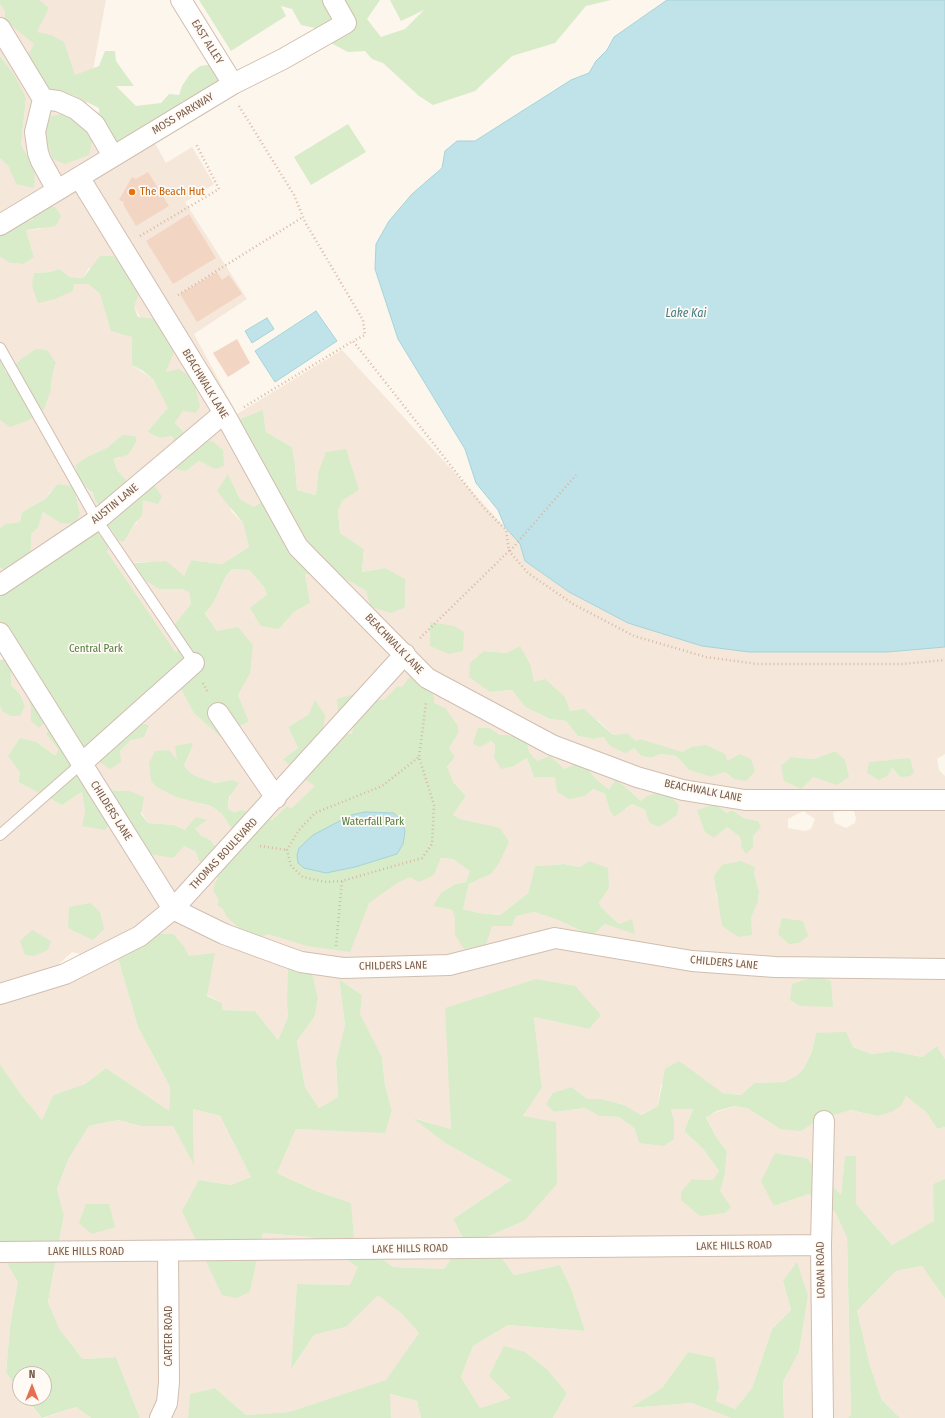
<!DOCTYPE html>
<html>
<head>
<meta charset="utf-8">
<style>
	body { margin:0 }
	#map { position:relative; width:945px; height:1418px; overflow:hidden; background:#fdf6ec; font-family:"Fira Sans Condensed",sans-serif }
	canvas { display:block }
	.north { position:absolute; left:12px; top:1366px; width:40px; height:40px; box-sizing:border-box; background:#fffaf3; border:1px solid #cabbb1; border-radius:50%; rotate:0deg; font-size:11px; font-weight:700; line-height:16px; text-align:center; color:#7a5c4d }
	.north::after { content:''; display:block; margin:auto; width:14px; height:18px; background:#e76f51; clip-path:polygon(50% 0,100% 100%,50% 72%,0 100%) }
</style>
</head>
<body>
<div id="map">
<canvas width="945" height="1418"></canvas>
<div class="north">N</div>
</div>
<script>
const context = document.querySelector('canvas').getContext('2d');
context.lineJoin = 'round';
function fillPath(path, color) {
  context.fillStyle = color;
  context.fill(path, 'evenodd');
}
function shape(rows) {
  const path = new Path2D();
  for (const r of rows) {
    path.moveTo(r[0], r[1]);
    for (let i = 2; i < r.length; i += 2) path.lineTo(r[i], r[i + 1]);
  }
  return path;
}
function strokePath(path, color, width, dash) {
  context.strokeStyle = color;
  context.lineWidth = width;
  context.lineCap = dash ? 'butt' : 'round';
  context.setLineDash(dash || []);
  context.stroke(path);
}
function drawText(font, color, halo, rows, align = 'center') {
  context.font = font + ' "Fira Sans Condensed",sans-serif';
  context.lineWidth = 3.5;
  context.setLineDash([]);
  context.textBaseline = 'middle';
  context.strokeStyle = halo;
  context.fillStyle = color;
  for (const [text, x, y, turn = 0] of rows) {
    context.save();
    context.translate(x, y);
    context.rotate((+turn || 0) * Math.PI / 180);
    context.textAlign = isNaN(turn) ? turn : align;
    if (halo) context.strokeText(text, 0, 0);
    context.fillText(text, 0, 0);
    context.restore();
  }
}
fillPath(shape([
	[0,0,106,0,86,107,150,134,166,163,192,147,214,184,185,202,247,299,194,334,237,414,342,350,520,544,525,561,569,592,628,623,749,652,887,652,945,647,945,754,937,759,939,770,945,776,945,1059,937,1046,922,1057,893,1051,872,1054,816,1033,812,1051,804,1068,796,1076,784,1082,754,1083,741,1095,723,1093,692,1071,661,1084,658,1106,640,1115,624,1105,602,1099,587,1099,572,1087,554,1112,585,1108,599,1116,619,1117,635,1129,674,1120,671,1108,693,1109,684,1131,703,1149,719,1171,714,1180,692,1179,719,1191,725,1174,727,1151,716,1137,706,1116,734,1106,747,1108,780,1129,851,1110,877,1116,906,1096,927,1113,937,1129,945,1127,945,1179,933,1184,935,1221,892,1245,856,1204,845,1157,841,1196,807,1158,775,1153,774,1206,809,1194,835,1212,847,1238,851,1414,848,1418,784,1418,783,1382,799,1352,808,1296,783,1281,791,1310,772,1329,752,1388,735,1409,716,1401,719,1388,688,1352,662,1388,631,1408,692,1403,731,1418,553,1418,567,1393,547,1369,525,1352,512,1398,480,1408,461,1377,473,1346,508,1325,585,1331,571,1288,560,1265,514,1275,487,1237,524,1221,523,1116,542,1088,534,1017,589,1029,575,986,449,1075,451,1129,414,1118,445,1143,511,1180,453,1219,464,1240,444,1269,393,1267,354,1237,350,1203,316,1191,277,1173,296,1129,385,1132,392,1111,385,1085,382,1057,359,1014,362,995,339,979,345,1025,336,1061,338,1097,319,1108,305,1087,297,1041,315,1016,318,998,315,988,287,1006,288,1017,278,1040,255,1011,222,1010,222,1003,207,995,185,948,158,934,128,953,117,955,138,1027,170,1087,169,1112,106,1068,85,1084,53,1095,42,1120,20,1093,0,1064,0,1002,6,1000,0,982,0,706,2,711,19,693,11,685,10,672,20,671,31,708,31,721,46,721,49,728,46,734,58,749,56,755,54,755,37,742,20,772,18,782,62,805,82,792,85,812,109,824,184,846,196,852,220,869,215,881,287,806,272,820,242,810,234,812,228,809,232,780,215,783,193,775,184,766,188,757,175,746,201,804,211,806,222,814,233,831,217,848,209,839,201,836,194,827,206,821,185,830,174,825,148,823,129,791,105,790,85,752,103,762,120,751,131,740,144,736,149,725,138,722,0,592,0,568,5,570,31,548,31,534,38,528,43,512,60,523,80,514,75,490,84,486,93,494,95,501,99,505,103,523,112,530,118,539,124,542,133,526,137,523,141,492,129,483,118,471,113,459,120,458,122,435,108,447,87,457,71,486,50,492,45,499,22,512,20,522,5,524,0,528,0,420,51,390,52,377,56,364,21,359,6,373,0,357,0,257,10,263,24,264,34,257,26,230,41,229,33,220,13,223,0,231,0,158,8,166,16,184,35,168,21,145,26,98,0,56],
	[89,268,140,291,134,307,169,364,166,372,183,411,175,423,186,434,201,440,207,465,199,461,186,471,173,446,173,436,160,438,147,432,169,408,153,379,132,365,132,337,105,309,100,294,88,284,73,284,34,273,50,272,59,269,70,277,83,278],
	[263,410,266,432,292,447,295,464,297,490,316,495,318,474,343,500,338,511,340,533,364,549,362,572,385,568,366,591,347,580,305,574,310,603,294,612,279,629,264,587,249,570,232,569,226,576,214,602,205,612,217,631,250,674,238,695,249,721,193,712,182,690,181,644,184,614,191,604,189,591,182,589,159,589,135,562,150,562,184,576,191,560,222,564,249,547,243,523,231,511,228,474,240,499,254,507,278,490,269,472,244,463],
	[484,651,507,653,531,666,534,683,565,697,570,712,599,721,613,735,626,733,636,741,682,752,691,747,727,761,734,779,725,772,711,777,689,770,676,756,660,754,651,758,641,756,634,748,604,737,594,739,578,736,566,721,550,719,525,707,512,690,490,692],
	[385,699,458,734,449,748,455,757,447,767,454,783,466,796,453,815,460,819,476,823,509,842,491,874,469,884,463,909,479,913,500,915,528,893,535,866,564,864,580,867,609,888,599,903,601,907,619,924,635,933,605,924,592,936,558,920,534,912,516,916,512,926,492,926,455,935,455,919,452,910,434,906,456,884,466,882,471,871,453,859,441,858,434,875,407,875,330,794,283,759,298,748,288,727,309,714,323,731,353,734,354,725,338,711],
	[490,728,500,735,507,735,529,752,537,762,564,769,575,764,586,767,597,780,609,789,616,779,641,801,659,827,649,823,645,810,632,804,626,809,609,808,605,794,593,789,585,796,555,777,534,777,527,758,514,766,494,757,495,745,490,741],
	[835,751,837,784,813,777,791,757,814,759],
	[910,758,900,777,884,760,894,761],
	[715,804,727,813,732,810,744,818,758,821,753,836,753,847,741,846,740,837,727,827,713,838],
	[853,808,856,818,855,823,846,828,835,823,833,812],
	[803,811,815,819,811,829,805,831,788,828,788,819],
	[754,873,759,891,758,902,751,918,719,905,716,893],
	[72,952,84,955,84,974,59,964],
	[193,1109,220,1116,251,1177,231,1185,199,1180,250,1292,263,1233,311,1237,359,1267,351,1285,297,1284,292,1369,314,1335,346,1327,378,1294,401,1313,419,1333,387,1380,289,1412,246,1415,215,1388,191,1394,188,1418,140,1418,116,1357,83,1359,60,1330,48,1302,64,1215,57,1189,69,1158,89,1126,118,1120,140,1126,173,1126,194,1164],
	[0,1251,19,1282,10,1327,6,1373,20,1391,20,1398,26,1398,42,1418,0,1418],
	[922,1266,945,1299,945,1418,900,1418,882,1400,871,1369,857,1311,896,1271],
	[389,1394,417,1401,421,1418,391,1418],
	[76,1407,91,1418,44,1418]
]), '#f5e8da');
fillPath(shape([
	[0,0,39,0,49,8,37,32,51,35,64,42,75,75,99,66,105,51,115,51,116,61,134,86,116,86,136,106,161,103,169,94,179,95,182,86,190,74,200,66,214,64,227,79,212,103,182,101,176,111,117,146,92,142,89,155,65,164,53,159,43,133,51,116,68,113,100,122,99,108,73,95,49,89,33,71,26,59,34,44,5,20,5,11,0,4],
	[199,0,380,0,367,19,381,37,405,29,424,10,401,21,390,0,611,0,586,6,555,43,512,56,475,91,433,105,419,96,383,63,372,59,365,51,348,52,327,41,329,31,301,25,292,9,281,6,286,16,231,51],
	[0,56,15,76,26,98,21,145,35,168,34,188,16,184,8,166,0,158],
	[348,124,366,152,311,185,294,157],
	[39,206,55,207,61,216,56,226,26,230,34,257,24,264,10,263,0,257,0,231,13,223,33,220],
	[100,256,113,256,128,269,140,291,134,307,138,317,155,319,175,349,166,372,179,369,193,379,200,406,196,413,183,411,175,423,186,434,201,440,212,441,223,450,224,466,215,469,199,461,186,471,175,469,173,436,160,438,147,432,168,408,153,379,143,371,132,365,132,337,111,331,100,294,88,284,74,284,73,291,55,299,38,303,32,286,34,273,50,272,59,269,70,277,83,278],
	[36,349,47,350,56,363,52,377,51,390,44,409,27,421,10,427,0,420,0,357,6,373,21,359],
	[263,410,266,432,292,447,295,464,297,490,316,495,318,474,326,452,346,449,359,490,343,500,338,511,340,533,364,549,362,572,385,568,405,579,405,607,392,613,371,607,366,591,347,580,305,574,310,603,294,612,279,629,261,626,250,608,267,595,264,587,249,570,232,569,226,576,214,602,205,613,217,631,238,627,253,645,250,674,238,695,249,721,221,737,193,712,173,673,138,722,149,725,144,737,131,740,120,751,121,762,110,769,85,752,105,790,129,791,144,797,141,814,148,823,174,825,185,830,196,817,207,820,195,828,201,836,209,839,217,848,233,831,222,814,211,806,176,797,157,787,151,781,149,763,155,751,169,750,177,760,175,746,190,743,193,744,184,766,193,775,215,783,232,780,239,783,229,797,228,809,234,812,242,810,272,820,287,806,291,809,315,786,303,778,283,759,298,748,288,727,309,714,315,700,325,715,323,730,352,734,354,725,338,711,337,699,354,694,368,710,374,701,385,699,398,686,402,687,410,677,427,678,434,698,434,703,445,708,458,726,458,734,449,748,455,757,447,767,454,783,466,796,453,815,460,819,500,828,509,842,499,863,491,874,469,884,463,909,479,913,500,915,528,893,535,866,564,864,580,867,589,861,608,868,609,888,599,903,601,907,619,924,632,919,635,934,605,924,592,936,558,920,534,912,516,916,512,926,492,926,486,944,464,949,455,935,455,919,452,910,433,906,441,893,456,884,466,882,470,871,453,859,441,858,434,875,419,882,410,877,397,883,369,903,350,952,307,946,268,934,260,938,245,933,226,916,223,909,217,905,219,901,213,890,220,869,201,865,196,852,184,846,173,858,150,854,109,824,105,830,82,826,85,812,82,792,62,805,18,782,20,772,8,756,20,738,37,742,54,755,56,755,58,749,46,734,49,728,46,721,39,728,31,721,31,708,20,671,11,672,11,685,19,693,25,706,20,716,11,716,2,711,0,706,0,660,5,659,0,641,0,592,94,528,108,547,107,552,176,653,181,644,168,633,191,604,189,592,182,589,159,589,145,580,134,563,166,561,184,576,191,560,222,564,249,547,243,523,217,491,228,474,240,499,254,507,278,490,269,472,244,463,238,420],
	[122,435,135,436,137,440,128,455,113,459,118,471,129,483,141,492,155,486,162,497,158,504,143,500,142,515,133,526,124,542,118,540,112,530,103,523,99,505,95,501,93,493,84,486,75,491,80,514,75,524,60,523,43,512,38,528,31,534,31,548,28,559,5,570,0,568,0,528,5,524,20,522,22,512,45,499,58,484,71,486,77,477,76,465,87,457,108,447],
	[430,622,454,626,464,632,463,651,449,654,430,646],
	[520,646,531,666,534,682,545,679,565,697,570,711,584,709,613,735,627,733,636,741,640,739,682,752,691,747,706,745,725,754,727,761,740,754,751,759,755,771,746,781,734,779,725,772,711,777,689,770,676,756,660,754,651,758,641,756,634,748,625,753,610,746,604,737,594,739,578,736,566,721,550,719,525,707,512,690,490,692,469,677,470,663,484,651,507,653],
	[478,728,490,728,500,735,507,735,526,740,529,752,537,761,550,756,564,769,575,764,586,767,597,780,609,789,616,779,641,801,647,796,665,791,679,805,677,815,659,827,649,823,645,810,632,804,614,817,609,808,605,794,593,789,585,796,569,799,557,792,555,777,534,777,527,758,514,766,501,769,494,757,495,745,491,741,480,747,473,744],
	[835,751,845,760,849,777,837,785,813,777,801,789,784,781,781,766,791,757,814,759],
	[910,758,914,773,910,776,900,777,892,768,887,776,879,780,867,773,869,762],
	[715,804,727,813,732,810,744,818,758,821,761,827,753,836,753,847,746,854,741,846,740,837,727,827,714,838,705,832,697,810],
	[740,861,755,867,754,873,759,891,758,902,751,918,752,935,739,937,722,926,714,876,722,865],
	[90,903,100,912,104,929,93,940,68,928,69,907],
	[782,918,803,921,808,936,799,943,789,944,778,934],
	[32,930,51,941,48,950,34,956,25,955,20,941],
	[158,934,173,934,185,948,189,956,215,953,207,996,222,1003,222,1010,255,1011,278,1040,288,1017,287,1006,288,969,311,970,318,998,315,1016,297,1041,305,1087,319,1108,338,1097,336,1061,345,1025,339,979,362,995,360,1014,382,1057,385,1085,392,1111,385,1133,296,1129,277,1173,316,1191,351,1203,354,1237,393,1267,444,1269,464,1240,453,1219,511,1180,445,1143,413,1118,451,1129,445,1008,536,979,575,986,601,1015,589,1029,534,1017,542,1088,523,1116,556,1122,557,1184,524,1221,487,1237,514,1275,560,1265,571,1288,585,1331,508,1325,473,1346,461,1377,480,1408,511,1398,489,1376,504,1346,525,1352,547,1369,567,1393,553,1418,421,1418,417,1401,390,1394,391,1418,188,1418,190,1394,215,1388,246,1415,289,1412,386,1380,419,1333,401,1313,378,1295,346,1327,314,1335,291,1370,297,1284,350,1285,358,1267,311,1237,263,1233,250,1292,236,1298,222,1295,182,1211,199,1180,231,1185,251,1177,220,1116,193,1109,194,1165,173,1126,140,1126,118,1120,89,1126,69,1158,57,1189,64,1215,48,1302,60,1330,83,1359,116,1357,140,1418,91,1418,76,1407,42,1418,26,1398,44,1398,44,1374,20,1374,20,1391,6,1373,10,1327,18,1282,0,1251,0,1064,20,1093,42,1120,53,1095,85,1084,106,1068,169,1111,170,1087,138,1027,117,955,128,953],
	[815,976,831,981,833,1007,800,1006,790,1000,792,984],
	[846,1032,853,1047,872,1054,893,1051,922,1057,937,1046,945,1059,945,1127,937,1129,927,1113,906,1096,901,1106,891,1112,877,1116,851,1110,819,1119,801,1131,780,1129,747,1108,734,1106,717,1111,706,1117,716,1137,727,1151,725,1174,720,1191,731,1207,725,1213,700,1216,681,1200,681,1192,692,1179,713,1180,719,1171,703,1149,684,1131,693,1109,671,1109,674,1120,674,1139,664,1146,639,1143,635,1129,619,1117,599,1116,585,1108,554,1112,546,1104,553,1093,572,1087,587,1099,602,1099,624,1105,641,1115,658,1106,665,1069,679,1061,723,1093,741,1095,754,1083,784,1082,796,1076,804,1068,812,1051,816,1033],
	[775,1153,807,1158,841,1195,845,1156,856,1156,856,1204,892,1245,934,1221,933,1184,945,1179,945,1299,922,1266,896,1271,857,1311,871,1369,882,1400,900,1418,848,1418,851,1414,847,1238,835,1212,809,1194,774,1206,761,1181],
	[86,1204,109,1204,115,1227,92,1234,79,1223],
	[797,1262,808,1296,799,1352,783,1382,784,1418,731,1418,692,1403,630,1408,662,1388,688,1352,715,1358,719,1388,716,1401,735,1409,752,1388,772,1329,791,1310,783,1281]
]), '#d8ecc9');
const water = shape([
	[667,0,945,0,945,647,887,652,749,652,702,646,628,623,569,592,525,561,520,544,505,527,498,510,476,483,465,449,398,339,375,269,376,244,389,221,412,194,442,168,445,151,457,141,475,141,571,80,589,73,596,61,607,50,614,37,667,0],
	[316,311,337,341,275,382,255,351,316,311],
	[267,318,274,329,252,343,245,331,267,318],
	[365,812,394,813,403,822,405,832,403,844,397,854,355,867,326,873,304,868,298,863,297,855,299,848,313,835,351,815,365,812]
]);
fillPath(water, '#bfe3e8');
strokePath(water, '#a5d3da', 1);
fillPath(shape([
	[148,172,169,206,136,226,123,204,124,202,119,200,132,177,136,179],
	[189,214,216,258,173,284,146,241],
	[217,272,222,280,229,275,242,294,197,322,180,294],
	[237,339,250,363,228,377,213,353]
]), '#f3d5c3');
const service = shape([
	[0,348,97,520,194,663],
	[0,835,81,764]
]);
const minor = shape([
	[181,0,233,84],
	[0,28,43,99,35,132,38,153,41,161,57,190],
	[43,99,58,101,76,109,95,125,113,156],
	[79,177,224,413,298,547,427,678,552,745,637,777,683,790,745,800,945,800],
	[0,225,233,84,283,59,346,23,333,0],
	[0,585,97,520,224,413],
	[0,633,173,909,224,934,284,956,301,962,343,968,449,965,555,938,692,961,775,967,945,969],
	[218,713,276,798],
	[81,764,194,663],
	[0,994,65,974,140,936,173,909,405,654],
	[0,1252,821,1245],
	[160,1418,167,1403,169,1382,168,1252],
	[823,1418,821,1245,824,1121]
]);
strokePath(service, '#d1beb0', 12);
strokePath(minor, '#d1beb0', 22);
strokePath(shape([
	[239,106,294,195,305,222,363,320,365,335,353,341],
	[140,236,219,189,196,144],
	[178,295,303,217],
	[244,407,353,341,484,508,506,530,509,551],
	[510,551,576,475],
	[420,638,509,551,528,573,573,604,634,636,706,657,757,664,902,664,945,660],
	[203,683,208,693],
	[260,846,287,850],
	[342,881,325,882,303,877,291,866,287,850,299,830,315,813,382,786,419,757],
	[336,946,342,881,422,858,432,844,434,805,419,757,426,703]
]), '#d9b8a5', 2.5, [1, 3]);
strokePath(service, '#fff', 10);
strokePath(minor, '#fff', 20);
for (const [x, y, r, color] of [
	[132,192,4,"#e8710a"]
]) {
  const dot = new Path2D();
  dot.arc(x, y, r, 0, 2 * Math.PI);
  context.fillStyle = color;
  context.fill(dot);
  strokePath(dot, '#fffaf3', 1.5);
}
drawText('11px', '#7a5c4d', '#fffaf3', [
	["EAST ALLEY",207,42,58],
	["MOSS PARKWAY",183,114,-31],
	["BEACHWALK LANE",205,384,59],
	["AUSTIN LANE",115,504,-39],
	["BEACHWALK LANE",394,644,46],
	["BEACHWALK LANE",703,791,11],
	["CHILDERS LANE",111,811,58],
	["THOMAS BOULEVARD",224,854,-47],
	["CHILDERS LANE",724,963,5],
	["CHILDERS LANE",393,966,-1],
	["LAKE HILLS ROAD",734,1246,-1],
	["LAKE HILLS ROAD",410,1249,-1],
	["LAKE HILLS ROAD",86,1252],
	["LORAN ROAD",821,1270,-91],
	["CARTER ROAD",169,1336,-90]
]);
drawText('11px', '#c56008', '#fffaf3', [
	["The Beach Hut",140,192]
], 'left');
drawText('11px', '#537a41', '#fffaf3', [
	["Central Park",96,649],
	["Waterfall Park",373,822]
]);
drawText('italic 12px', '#437c86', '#fffaf3', [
	["Lake Kai",686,314]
]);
</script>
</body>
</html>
